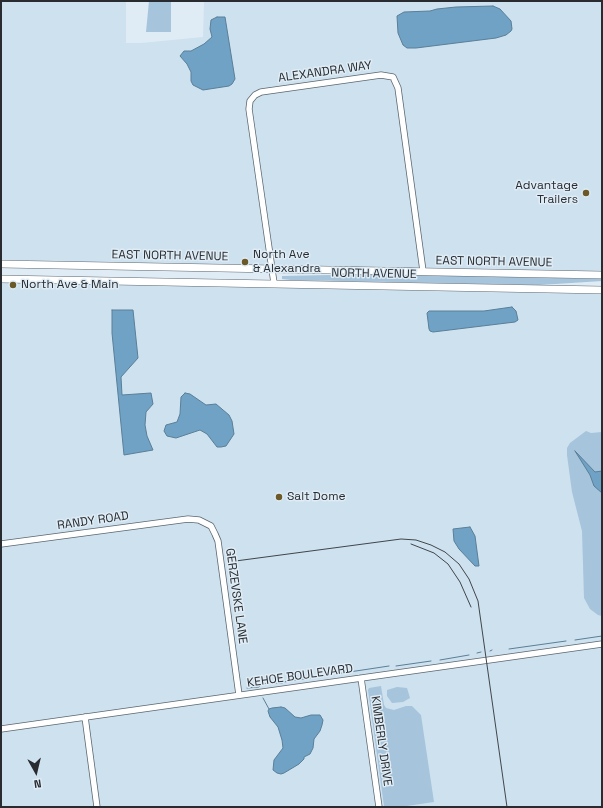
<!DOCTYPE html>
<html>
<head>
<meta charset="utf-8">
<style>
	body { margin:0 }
	#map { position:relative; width:603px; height:808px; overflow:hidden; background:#dfecf5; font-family:"Space Grotesk",sans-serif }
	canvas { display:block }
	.frame { position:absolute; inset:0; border:2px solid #282c30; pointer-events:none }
	.north { position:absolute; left:16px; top:752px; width:40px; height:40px; -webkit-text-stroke:3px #dfecf5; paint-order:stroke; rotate:172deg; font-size:11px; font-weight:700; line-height:16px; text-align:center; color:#282c30 }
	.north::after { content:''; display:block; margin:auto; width:14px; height:18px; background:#282c30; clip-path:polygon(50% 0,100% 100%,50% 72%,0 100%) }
</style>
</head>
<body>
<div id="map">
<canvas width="603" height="808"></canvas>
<div class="frame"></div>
<div class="north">N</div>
</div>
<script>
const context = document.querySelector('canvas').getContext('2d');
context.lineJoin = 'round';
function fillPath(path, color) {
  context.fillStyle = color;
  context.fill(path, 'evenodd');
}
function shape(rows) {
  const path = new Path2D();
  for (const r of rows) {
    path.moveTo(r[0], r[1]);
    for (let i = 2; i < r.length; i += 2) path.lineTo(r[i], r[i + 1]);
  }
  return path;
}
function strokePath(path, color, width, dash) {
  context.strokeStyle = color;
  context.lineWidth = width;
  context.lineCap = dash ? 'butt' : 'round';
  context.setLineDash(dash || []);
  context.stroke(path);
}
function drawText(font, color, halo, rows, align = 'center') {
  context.font = font + ' "Space Grotesk",sans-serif';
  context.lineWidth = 3;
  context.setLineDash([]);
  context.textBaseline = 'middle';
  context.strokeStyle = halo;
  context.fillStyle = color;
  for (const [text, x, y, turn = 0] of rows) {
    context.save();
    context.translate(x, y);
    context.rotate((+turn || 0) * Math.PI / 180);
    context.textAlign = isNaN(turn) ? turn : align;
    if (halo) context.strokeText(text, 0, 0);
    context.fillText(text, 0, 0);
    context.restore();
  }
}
fillPath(shape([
	[1,1,126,1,126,43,141,43,203,37,204,1,602,1,602,272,1,260],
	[1,282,602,294,602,642,1,726],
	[602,647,602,807,1,807,1,732]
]), '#cee1ef');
fillPath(shape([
	[149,1,171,1,171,32,146,32],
	[376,274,602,279,602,281,540,285,291,280,282,279,282,276],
	[586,431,591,433,602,432,602,616,598,615,590,609,584,598,582,531,572,492,567,455,567,448,570,443],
	[381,686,384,705,386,708,394,710,406,706,412,706,421,715,434,802,400,807,384,806,368,690,369,688],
	[397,687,407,688,410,698,403,702,392,703,387,696,387,690]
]), '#a6c4db');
const water = shape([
	[493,6,500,9,511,21,512,29,511,31,506,35,496,38,416,48,407,48,403,45,398,33,397,16,404,12,430,11,437,9,456,7,493,6],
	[217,17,225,17,235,79,232,84,229,86,203,90,193,85,191,81,191,72,187,64,180,56,184,51,191,51,204,44,212,37,210,29,211,20,217,17],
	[512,307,516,311,518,320,515,322,433,332,430,331,429,329,427,313,429,311,484,311,512,307],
	[112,310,133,310,138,358,121,377,122,395,151,393,153,404,146,412,145,425,147,436,153,450,124,455,112,333,112,310],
	[185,393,190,394,206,405,216,404,229,415,232,421,234,434,226,446,221,447,217,447,207,434,200,430,176,438,167,436,164,431,166,425,177,422,180,414,181,397,185,393],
	[575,451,595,472,602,471,602,493,594,486,590,475,575,451],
	[470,527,475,536,479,566,475,566,459,549,454,541,453,529,470,527],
	[281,707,285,708,295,717,301,718,311,715,320,715,323,720,322,725,320,731,314,739,313,748,310,754,304,757,304,759,299,764,284,773,281,774,277,773,273,770,274,760,283,748,282,740,278,727,270,717,268,711,269,709,272,708,281,707]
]);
fillPath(water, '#70a2c5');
strokePath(water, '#5a7f98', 1);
strokePath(shape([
	[575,640,602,636],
	[509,649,566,641],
	[490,651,492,650],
	[477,653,481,652],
	[440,660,469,655],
	[396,666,431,661],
	[336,674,389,666],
	[247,688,259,687,261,685,267,683,282,683,284,682,296,680,330,675],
	[263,698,269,709]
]), '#5a7f98', 1);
const minor = shape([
	[274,283,249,109,250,101,255,95,261,92,381,75,393,77,398,88,423,271],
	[1,544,188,519,199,520,211,526,215,534,218,541,239,695],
	[361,678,379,807],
	[85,717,97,807],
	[1,729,602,644]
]);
const major = shape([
	[1,264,602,275],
	[1,279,602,290]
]);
strokePath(minor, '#5b666f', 7);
strokePath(major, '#5b666f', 8);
strokePath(minor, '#fff', 5.5);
strokePath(major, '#fff', 7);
strokePath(shape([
	[411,544,434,553,448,564,460,582,471,607],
	[228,562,401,539,416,540,431,545,445,552,459,564,469,579,478,601,507,807]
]), '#40464a', 1);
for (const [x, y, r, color] of [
	[586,193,4,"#6b5927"],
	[245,262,4,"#6b5927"],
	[13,285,4,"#6b5927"],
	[279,497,4,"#6b5927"]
]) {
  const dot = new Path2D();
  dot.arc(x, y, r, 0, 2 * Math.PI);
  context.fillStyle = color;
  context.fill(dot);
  strokePath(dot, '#dfecf5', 1.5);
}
drawText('12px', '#282c30', '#dfecf5', [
	["ALEXANDRA WAY",325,72,-8],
	["EAST NORTH AVENUE",170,256,1],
	["EAST NORTH AVENUE",494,262,1],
	["NORTH AVENUE",374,274,1],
	["RANDY ROAD",93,521,-8],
	["GERZEVSKE LANE",236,596,82],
	["KEHOE BOULEVARD",300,676,-8],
	["KIMBERLY DRIVE",381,741,82]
]);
drawText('12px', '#282c30', '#dfecf5', [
	["Advantage",578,186,"right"],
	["Trailers",578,200,"right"],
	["North Ave",253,255],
	["& Alexandra",253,269],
	["North Ave & Main",21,285],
	["Salt Dome",287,497]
], 'left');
</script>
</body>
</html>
